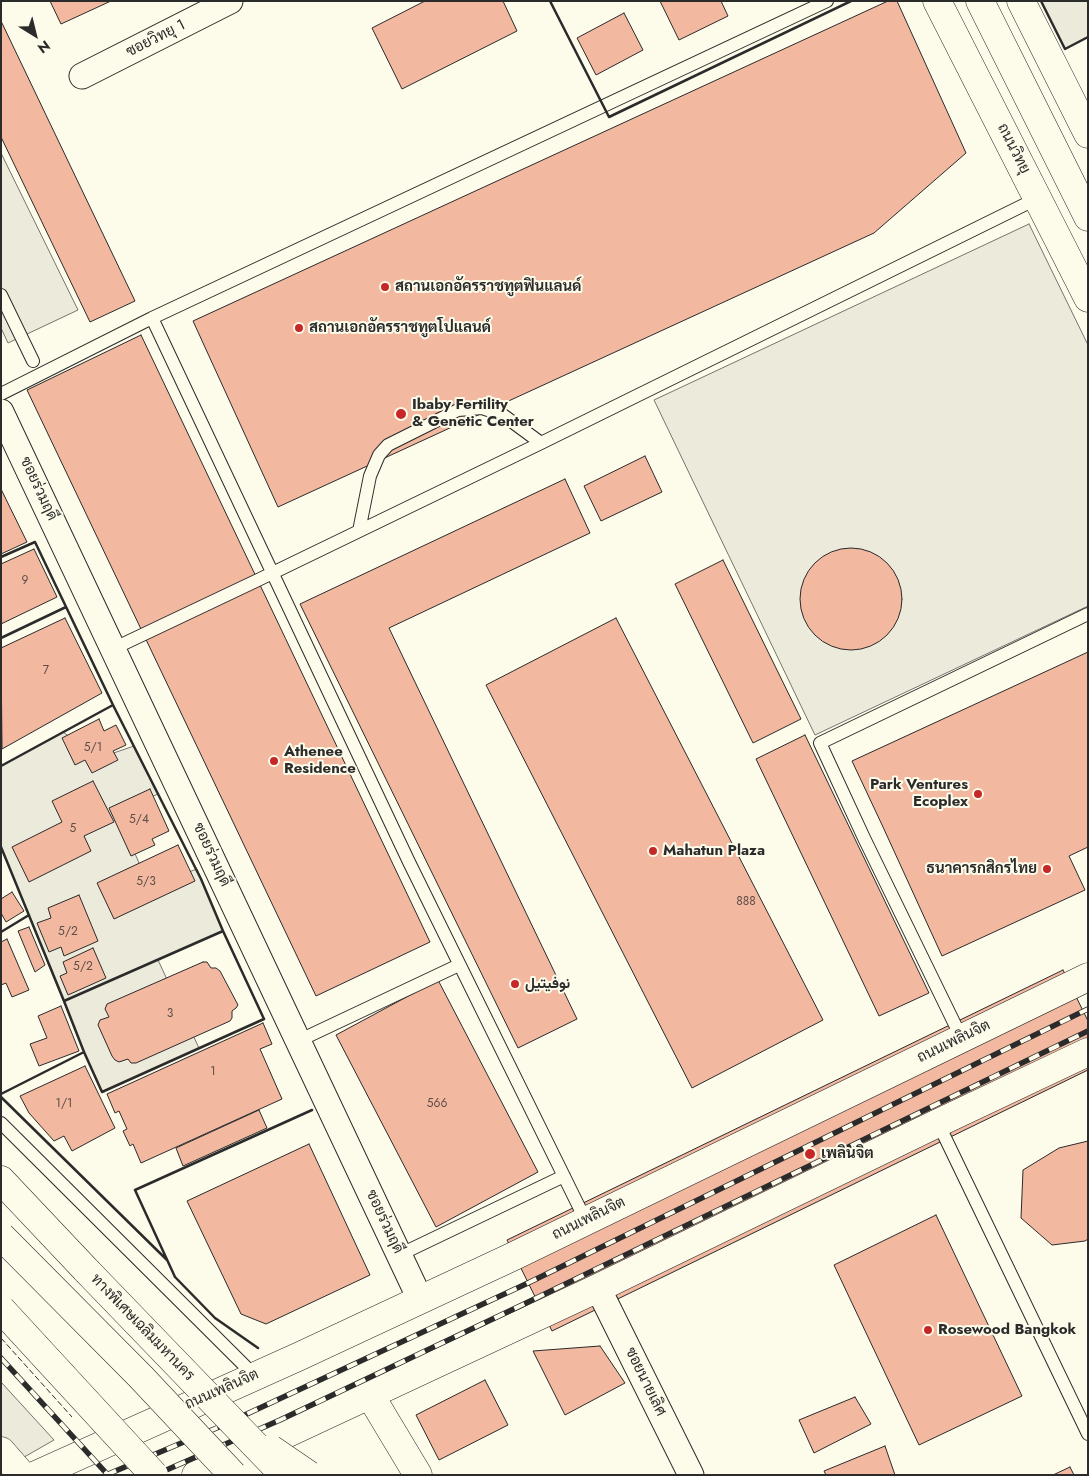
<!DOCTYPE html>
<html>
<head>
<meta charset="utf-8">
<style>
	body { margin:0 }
	#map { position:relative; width:1089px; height:1476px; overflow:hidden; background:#fdfbea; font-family:Jost,sans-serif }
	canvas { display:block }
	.frame { position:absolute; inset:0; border:2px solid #2b2b2b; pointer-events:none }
	.north { position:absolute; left:10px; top:10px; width:50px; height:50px; -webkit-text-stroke:4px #fdfbea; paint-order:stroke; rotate:144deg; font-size:14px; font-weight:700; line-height:20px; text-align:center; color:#2b2b2b }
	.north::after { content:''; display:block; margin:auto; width:18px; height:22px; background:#2b2b2b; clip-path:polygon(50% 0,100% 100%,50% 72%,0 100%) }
</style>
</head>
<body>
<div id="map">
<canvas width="1089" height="1476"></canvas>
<div class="frame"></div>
<div class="north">N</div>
</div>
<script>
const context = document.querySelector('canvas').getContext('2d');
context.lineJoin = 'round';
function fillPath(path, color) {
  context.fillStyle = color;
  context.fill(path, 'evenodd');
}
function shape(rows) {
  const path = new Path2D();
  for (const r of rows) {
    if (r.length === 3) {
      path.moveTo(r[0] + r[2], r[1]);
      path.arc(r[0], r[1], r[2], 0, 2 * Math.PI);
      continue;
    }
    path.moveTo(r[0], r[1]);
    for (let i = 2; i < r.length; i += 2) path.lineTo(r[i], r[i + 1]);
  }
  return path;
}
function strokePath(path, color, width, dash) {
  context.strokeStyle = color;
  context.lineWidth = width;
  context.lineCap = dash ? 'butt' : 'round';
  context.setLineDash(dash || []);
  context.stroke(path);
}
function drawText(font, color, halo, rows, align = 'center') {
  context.font = font + ' Jost,Vazirmatn,Sarabun,sans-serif';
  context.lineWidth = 4;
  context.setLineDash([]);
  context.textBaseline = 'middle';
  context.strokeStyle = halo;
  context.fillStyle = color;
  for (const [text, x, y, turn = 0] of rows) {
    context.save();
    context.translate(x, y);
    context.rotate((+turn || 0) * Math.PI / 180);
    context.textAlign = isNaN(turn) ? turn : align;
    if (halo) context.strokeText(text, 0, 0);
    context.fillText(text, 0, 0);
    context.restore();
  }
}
const green = shape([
	[1041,1,1088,1,1088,37,1065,49,1041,1],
	[1029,224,1088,345,1088,606,815,735,654,400,1029,224],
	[63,732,99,758,134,746,158,794,117,812,149,886,197,869,223,931,158,960,199,1048,102,1092,84,1052,1,847,1,766,63,732],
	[1,1382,54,1440,19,1460,1,1440,1,1382]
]);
fillPath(green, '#ecebdb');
strokePath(green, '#74746e', 1);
const parking = shape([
	[1,153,78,310,8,343,1,328,1,153]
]);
fillPath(parking, '#eceadb');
strokePath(parking, '#74746e', 1);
const building = shape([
	[50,1,111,1,61,24,50,1],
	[425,1,503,1,517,31,402,89,372,28,425,1],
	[660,1,721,1,728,16,679,40,660,1],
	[888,1,897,1,966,153,874,233,278,507,193,321,888,1],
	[624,13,643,50,596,75,577,38,624,13],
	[1,21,135,301,90,322,1,137,1,21],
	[141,335,430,942,316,996,27,390,141,335],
	[645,456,662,492,601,521,584,486,645,456],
	[565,479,590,533,389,628,577,1019,518,1048,300,604,565,479],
	[1,489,27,542,1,554,1,489],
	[851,599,51],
	[34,549,57,597,1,624,1,564,34,549],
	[723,560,801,719,753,743,675,584,723,560],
	[65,618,102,693,2,749,1,648,65,618],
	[616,618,823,1020,692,1088,486,685,616,618],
	[1088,652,1088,847,1069,856,1085,890,942,956,883,827,852,761,1088,652],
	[99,719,104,731,116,725,126,745,113,751,118,760,92,773,85,760,75,765,62,738,99,719],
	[805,735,929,993,879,1016,756,759,805,735],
	[93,781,114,822,84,836,91,851,29,882,12,847,62,822,52,801,93,781],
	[150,789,169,831,152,839,155,845,131,856,109,808,150,789],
	[178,845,195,881,114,919,97,883,178,845],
	[12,892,24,911,6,922,1,913,1,899,12,892],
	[79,895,98,941,64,956,61,947,49,952,37,923,51,918,48,908,79,895],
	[29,927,45,965,35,972,18,931,29,927],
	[7,939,29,990,12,997,6,983,1,985,1,942,7,939],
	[93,948,106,978,68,995,60,976,67,973,63,962,93,948],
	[203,962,207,962,211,968,216,968,220,971,238,1005,236,1008,232,1011,232,1018,230,1021,136,1063,131,1063,128,1059,119,1062,115,1060,112,1056,98,1025,100,1020,109,1017,105,1009,107,1004,203,962],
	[1063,970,1088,1021,1088,1070,552,1331,507,1240,1063,970],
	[438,980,538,1172,436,1227,336,1035,438,980],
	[61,1006,79,1051,39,1066,30,1044,47,1038,38,1016,61,1006],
	[263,1023,272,1044,260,1049,282,1099,141,1163,133,1144,130,1146,123,1131,127,1129,119,1111,115,1113,107,1094,263,1023],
	[85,1066,115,1128,72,1151,64,1136,54,1141,29,1113,20,1096,85,1066],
	[259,1110,267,1128,183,1166,176,1148,259,1110],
	[1088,1141,1088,1239,1085,1241,1052,1245,1021,1218,1023,1170,1059,1148,1088,1141],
	[309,1144,370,1275,266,1324,241,1314,187,1201,309,1144],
	[936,1215,1022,1396,919,1445,834,1265,936,1215],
	[600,1346,625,1383,565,1415,533,1351,600,1346],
	[485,1380,508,1425,439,1460,416,1415,485,1380],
	[855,1397,871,1424,814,1453,799,1420,855,1397],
	[885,1446,895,1475,826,1475,824,1471,885,1446],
	[1070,1467,1074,1475,1053,1475,1070,1467]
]);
fillPath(building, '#f2b8a0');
strokePath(building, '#2b2b2b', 1);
const service = shape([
	[1,295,33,361],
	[152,318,409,862,586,1221],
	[1,394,152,318,827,1],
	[359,531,370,476,379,455,388,445,458,410,482,408,503,415,541,443],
	[114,650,121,645,258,580,541,443,1038,198],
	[962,1039,864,838,820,743,1088,614],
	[298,1041,459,965],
	[1,1123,255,1376],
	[938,1123,1088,1434],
	[399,1255,564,1176]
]);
const minor = shape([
	[82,76,230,1],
	[1,412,420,1299],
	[598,1288,691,1475]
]);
const tertiary = shape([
	[1,1451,22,1475]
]);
const secondary = shape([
	[937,1,1088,298],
	[980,1,1088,217],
	[1021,1,1088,134]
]);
const primary = shape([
	[36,1475,300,1356,514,1256,1088,977],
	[196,1475,243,1454,598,1288,938,1123,1088,1052]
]);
const motorway = shape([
	[1,1180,87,1271],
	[370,1395,418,1475],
	[243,1454,263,1475]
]);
strokePath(service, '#2b2b2b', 14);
strokePath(minor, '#2b2b2b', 27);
strokePath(tertiary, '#2b2b2b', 29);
strokePath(secondary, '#2b2b2b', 29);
strokePath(primary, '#2b2b2b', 29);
strokePath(motorway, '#2b2b2b', 29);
strokePath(service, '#fdfbea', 12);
strokePath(minor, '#fdfbea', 25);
strokePath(tertiary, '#fdfbea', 28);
strokePath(secondary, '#fdfbea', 28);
strokePath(primary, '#fdfbea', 28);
strokePath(motorway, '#fdfbea', 28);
const rail = shape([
	[1,1358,108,1475],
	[106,1475,219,1427,528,1283,1088,1009],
	[155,1475,280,1420,522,1305,1088,1031]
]);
strokePath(rail, '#2b2b2b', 5.5);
strokePath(rail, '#fdfbea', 4, [11]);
const motorwayBridge = shape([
	[1,1236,141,1377,233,1475],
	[87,1271,284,1475],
	[1,1309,154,1475],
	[271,1449,309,1475]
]);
strokePath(motorwayBridge, '#2b2b2b', 29, []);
strokePath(motorwayBridge, '#fdfbea', 28);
strokePath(shape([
	[1,1338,72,1417]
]), '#2b2b2b', 1, [6, 2.5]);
strokePath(shape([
	[550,1,609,117,851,1],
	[1041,1,1065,49,1088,37],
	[1,557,35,542,113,705],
	[1,638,66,607],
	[1,766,113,705,201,879,223,931],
	[1,847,64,1001],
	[1,932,29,915],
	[1,1094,84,1052,102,1092,264,1019,223,931,64,1001,84,1052],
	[1,1097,167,1260],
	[258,1348,215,1318,175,1277,135,1190,312,1110]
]), '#2b2b2b', 2.5);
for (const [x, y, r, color] of [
	[385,287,5,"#c62828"],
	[299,328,5,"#c62828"],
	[401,414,6,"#c62828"],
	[274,761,5,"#c62828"],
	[978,794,5,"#c62828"],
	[653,851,5,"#c62828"],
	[1047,869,5,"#c62828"],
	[515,984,5,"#c62828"],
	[810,1154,6,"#c62828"],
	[928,1330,5,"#c62828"]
]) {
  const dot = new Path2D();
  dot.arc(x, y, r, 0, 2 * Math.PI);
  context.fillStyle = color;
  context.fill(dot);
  strokePath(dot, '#fdfbea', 2);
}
drawText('12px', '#5d4e48', null, [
	["9",25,581],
	["7",46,671],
	["5/1",93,748],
	["5/4",139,820],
	["5",73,829],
	["5/3",146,882],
	["888",746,902],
	["5/2",68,932],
	["5/2",83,967],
	["3",170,1014],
	["1",213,1072],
	["1/1",64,1104],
	["566",437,1104]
]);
drawText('15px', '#2b2b2b', '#fdfbea', [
	["ซอยวิทยุ 1",156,39,-27],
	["ถนนวิทยุ",1013,149,63],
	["ซอยร่วมฤดี",38,489,65],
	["ซอยร่วมฤดี",211,855,65],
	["ถนนเพลินจิต",954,1042,-26],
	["ถนนเพลินจิต",589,1219,-26],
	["ซอยร่วมฤดี",384,1222,65],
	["ทางพิเศษเฉลิมมหานคร",142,1328,46],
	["ซอยนายเลิศ",645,1382,64],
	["ถนนเพลินจิต",222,1390,-24]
]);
drawText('bold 15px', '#2b2b2b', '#fdfbea', [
	["สถานเอกอัครราชทูตฟินแลนด์",395,287],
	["สถานเอกอัครราชทูตโปแลนด์",309,328],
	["Ibaby Fertility",412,405],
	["& Genetic Center",412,422],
	["Athenee",284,752],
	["Residence",284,769],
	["Park Ventures",968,785,"right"],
	["Ecoplex",968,802,"right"],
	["Mahatun Plaza",663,851],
	["ธนาคารกสิกรไทย",1037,869,"right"],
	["نوفيتيل",525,984],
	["เพลินจิต",821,1154],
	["Rosewood Bangkok",938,1330]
], 'left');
</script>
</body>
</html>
